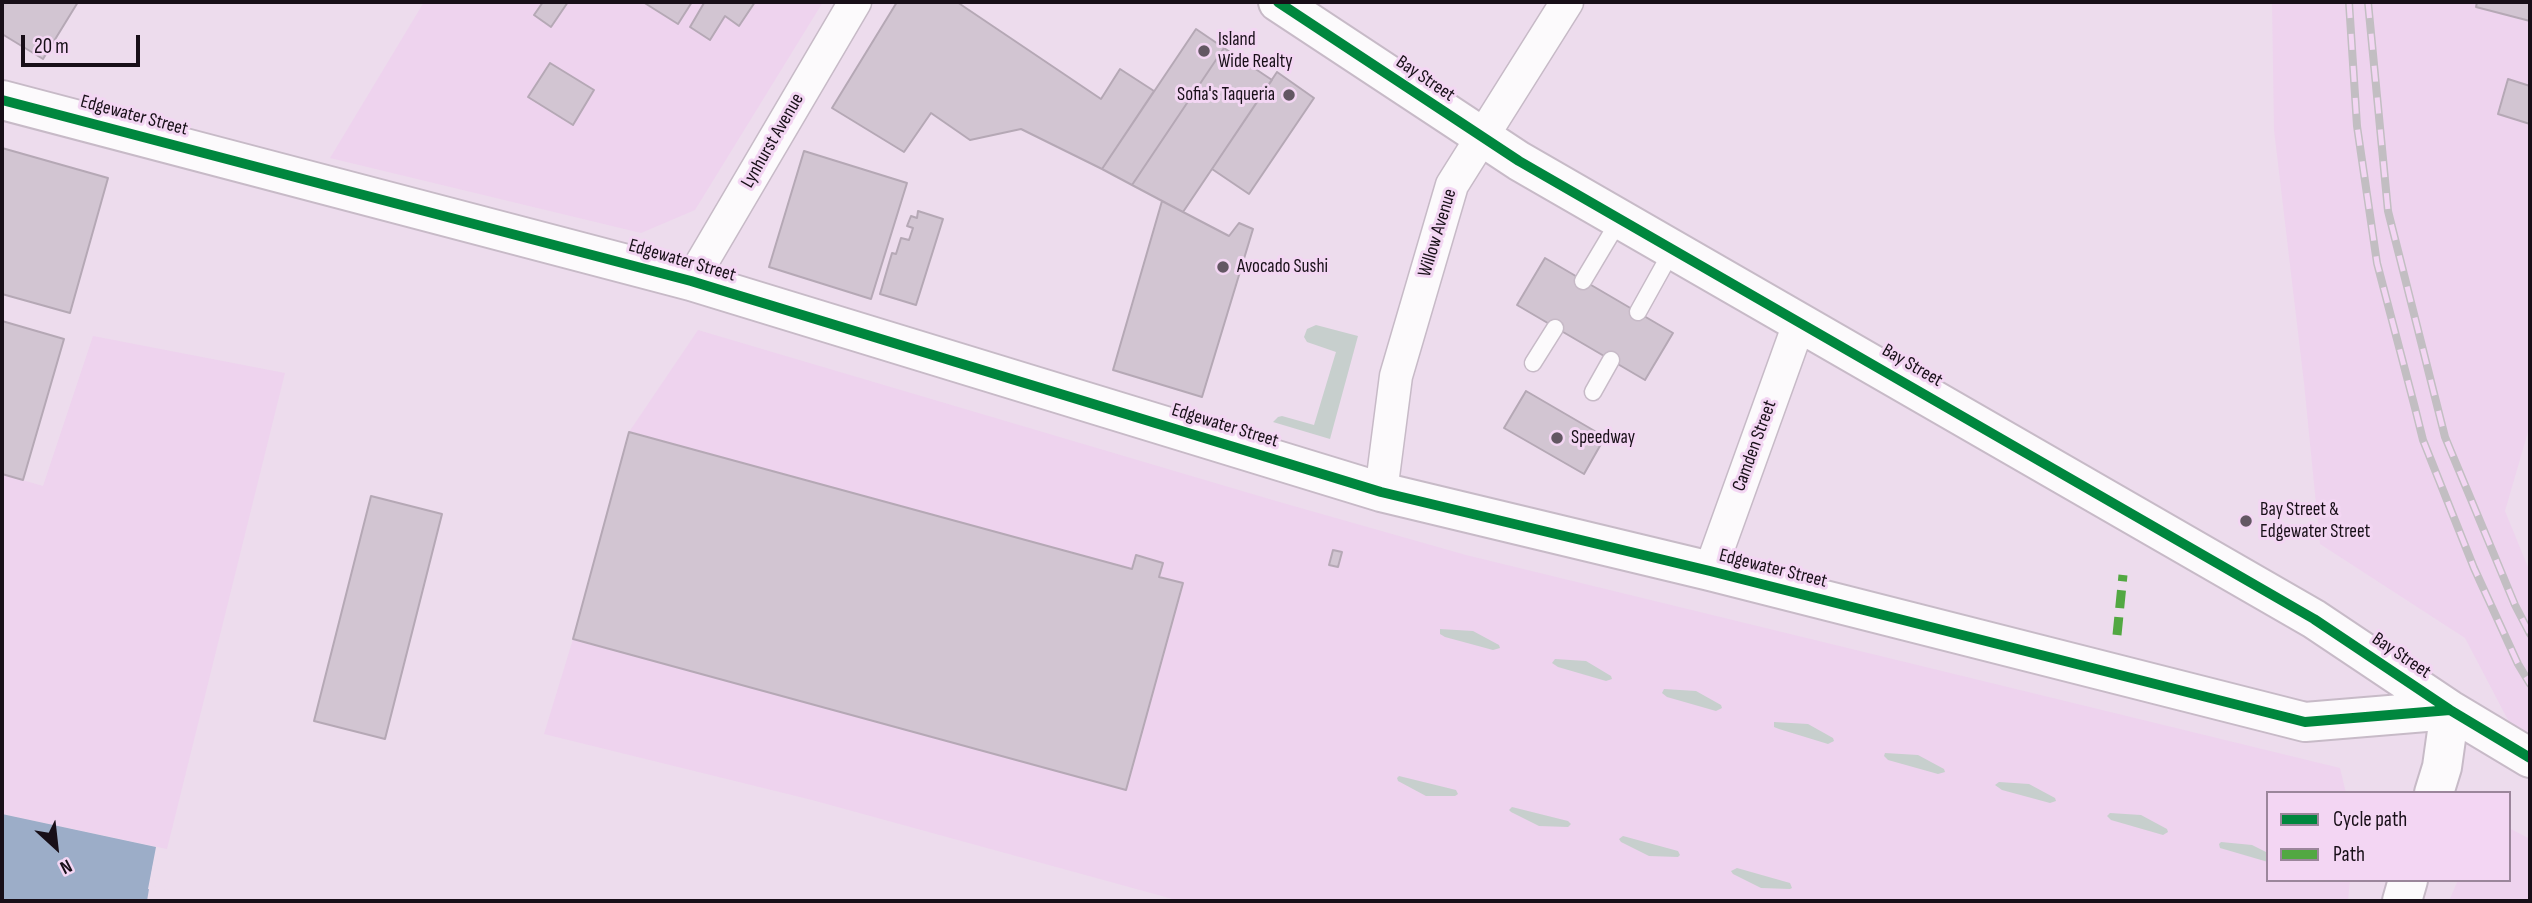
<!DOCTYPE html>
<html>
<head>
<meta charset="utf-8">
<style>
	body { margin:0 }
	#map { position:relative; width:2532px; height:903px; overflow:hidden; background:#eddced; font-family:"Sofia Sans Condensed",sans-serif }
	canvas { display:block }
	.frame { position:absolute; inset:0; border:4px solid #180f18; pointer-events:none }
	.legend { position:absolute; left:2266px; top:791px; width:245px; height:91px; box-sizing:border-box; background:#f3d6f3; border:2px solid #9b869b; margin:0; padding:9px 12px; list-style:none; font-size:21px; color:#180f18 }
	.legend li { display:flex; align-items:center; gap:14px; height:35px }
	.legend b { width:35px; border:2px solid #9b869b }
	.north { position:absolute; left:21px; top:812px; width:70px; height:70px; -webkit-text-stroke:5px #f3d6f3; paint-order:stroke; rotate:153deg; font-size:19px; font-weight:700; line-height:28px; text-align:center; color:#180f18 }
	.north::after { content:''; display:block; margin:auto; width:24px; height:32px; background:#180f18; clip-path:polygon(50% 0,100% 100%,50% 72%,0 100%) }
	.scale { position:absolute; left:21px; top:35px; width:119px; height:32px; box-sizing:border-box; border:4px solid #180f18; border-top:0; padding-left:9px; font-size:21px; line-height:24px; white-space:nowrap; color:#180f18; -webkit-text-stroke:5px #f3d6f3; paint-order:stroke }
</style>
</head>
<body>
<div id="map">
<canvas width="2532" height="903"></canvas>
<div class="frame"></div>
<ul class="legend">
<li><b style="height:9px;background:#00873e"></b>Cycle path</li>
<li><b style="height:9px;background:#52a842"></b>Path</li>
</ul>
<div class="north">N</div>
<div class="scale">20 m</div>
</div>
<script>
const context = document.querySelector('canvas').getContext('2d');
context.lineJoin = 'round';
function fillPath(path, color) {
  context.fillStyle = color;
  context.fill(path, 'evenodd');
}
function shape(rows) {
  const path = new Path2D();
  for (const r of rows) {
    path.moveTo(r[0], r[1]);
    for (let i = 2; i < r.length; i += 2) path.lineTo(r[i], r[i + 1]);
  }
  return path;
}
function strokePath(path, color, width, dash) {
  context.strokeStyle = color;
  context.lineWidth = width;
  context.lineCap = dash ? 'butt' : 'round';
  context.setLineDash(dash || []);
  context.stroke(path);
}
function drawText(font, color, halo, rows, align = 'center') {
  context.font = font + ' "Sofia Sans Condensed",sans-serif';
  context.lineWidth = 6;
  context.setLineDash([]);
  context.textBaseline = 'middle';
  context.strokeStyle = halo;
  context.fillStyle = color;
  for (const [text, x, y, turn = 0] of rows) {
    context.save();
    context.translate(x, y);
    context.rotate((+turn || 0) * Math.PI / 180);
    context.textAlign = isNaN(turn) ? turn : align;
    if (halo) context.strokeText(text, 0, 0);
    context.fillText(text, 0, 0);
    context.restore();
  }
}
fillPath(shape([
	[424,2,823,2,695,210,641,233,330,158],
	[2272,2,2530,2,2530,425,2505,511,2530,572,2530,762,2465,638,2320,544,2304,383,2274,130],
	[698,330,1276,501,1466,555,2340,768,2346,793,2268,793,2268,880,2350,880,2348,901,1180,901,812,800,544,734,573,639,629,432],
	[93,336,285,373,167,849,2,814,2,474,43,486],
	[2509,828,2530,839,2530,901,2449,901,2458,880,2509,880]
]), '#eed3ee');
fillPath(shape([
	[1316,325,1358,336,1330,439,1273,422,1278,417,1282,416,1314,425,1336,352,1307,342,1304,337,1307,329],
	[1440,629,1473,631,1499,645,1500,648,1493,650,1445,637,1440,634],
	[1555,659,1586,661,1611,676,1612,679,1606,681,1558,667,1552,663],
	[1664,689,1696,691,1721,705,1722,708,1716,711,1667,697,1662,693],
	[1774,722,1808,724,1833,738,1834,741,1828,744,1779,729,1774,727],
	[1885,753,1918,755,1944,769,1945,772,1938,774,1888,760,1884,756],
	[1399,776,1456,790,1458,794,1455,796,1426,796,1398,781,1397,778],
	[1999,782,2029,784,2055,798,2056,801,2050,803,2002,790,1995,785],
	[1512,807,1568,821,1571,824,1568,827,1539,826,1511,812,1509,810],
	[2110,813,2141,815,2167,829,2168,832,2163,835,2111,820,2107,816],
	[1623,836,1678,851,1680,855,1678,857,1649,856,1621,842,1619,839],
	[2221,842,2252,845,2268,853,2268,862,2220,848,2219,844],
	[1737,868,1790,883,1792,888,1790,889,1761,888,1733,874,1731,871]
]), '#c7cfcd');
fillPath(shape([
	[2,814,156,847,148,889,198,901,2,901]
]), '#9cadc8');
fillPath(shape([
	[153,865,156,866,152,886,199,898,201,901,147,901]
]), '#eddced');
const building = shape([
	[2,2,78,2,43,59,2,34,2,2],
	[543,2,568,2,551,27,534,15,543,2],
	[643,2,692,2,678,24,643,2],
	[701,2,755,2,739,26,725,16,710,40,690,27,704,3,701,2],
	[897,2,957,2,1101,99,1120,69,1154,91,1102,169,1021,129,970,140,931,113,904,152,832,108,897,2],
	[2477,2,2530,2,2530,21,2476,7,2477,2],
	[1196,29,1224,48,1132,185,1102,169,1196,29],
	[1224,48,1272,80,1183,212,1132,185,1224,48],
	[550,63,594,90,573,125,528,97,550,63],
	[1277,72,1314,98,1249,194,1212,169,1277,72],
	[2508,79,2530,86,2530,124,2498,114,2508,79],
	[2,148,108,178,70,313,2,294,2,148],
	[804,151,907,183,871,299,769,267,804,151],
	[1162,201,1229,236,1239,223,1253,229,1202,397,1113,370,1162,201],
	[918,211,943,219,916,305,880,294,892,253,896,254,901,238,909,240,913,228,907,226,911,216,917,218,918,211],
	[1545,258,1673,333,1645,380,1517,305,1545,258],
	[2,321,64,339,23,480,2,474,2,321],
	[1526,391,1605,437,1584,474,1504,428,1526,391],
	[629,432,1132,569,1136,555,1163,563,1159,577,1183,583,1126,790,573,639,629,432],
	[371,496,442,514,385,739,314,721,371,496],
	[1333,550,1342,552,1338,567,1329,565,1333,550]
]);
fillPath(building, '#d2c5d2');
strokePath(building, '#b5a8b5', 2);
const lane = shape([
	[1583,281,1620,219],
	[1638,312,1673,249],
	[1533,363,1555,328],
	[1593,392,1611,360]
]);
const street = shape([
	[691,281,855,2],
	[1381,492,1396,376,1452,185,1567,2],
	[1710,571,1800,321]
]);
const secondary = shape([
	[1278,2,1519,161,2314,619,2450,710,2530,758],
	[2,100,691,281,1381,492,1710,571,2305,722,2450,710],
	[2434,793,2442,767,2450,710],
	[2402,901,2408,880]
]);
strokePath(lane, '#c7bac7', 19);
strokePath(street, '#c7bac7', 35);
strokePath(secondary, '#c7bac7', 42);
strokePath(lane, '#fcfafc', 16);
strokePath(street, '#fcfafc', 32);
strokePath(secondary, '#fcfafc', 38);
const rail = shape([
	[2349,2,2357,126,2377,263,2415,408,2423,440,2474,568,2518,664,2530,684],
	[2368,2,2388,211,2445,437,2515,605,2530,634]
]);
strokePath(rail, '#c2bec2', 8);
strokePath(rail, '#f3d6f3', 5, [16]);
strokePath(shape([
	[2117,635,2123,575]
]), '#52a842', 9, [18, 9]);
strokePath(shape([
	[1278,2,1519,161,2314,619,2450,710,2530,758],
	[2,100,691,281,1381,492,1710,571,2305,722,2450,710]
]), '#00873e', 10);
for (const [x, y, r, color] of [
	[1204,51,7,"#635763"],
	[1289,95,7,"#635763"],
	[1223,267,7,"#635763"],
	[1557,438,7,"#635763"],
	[2246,521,7,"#635763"]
]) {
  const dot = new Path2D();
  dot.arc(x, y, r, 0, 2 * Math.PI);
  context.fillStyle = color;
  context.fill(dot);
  strokePath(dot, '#f3d6f3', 2.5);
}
drawText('19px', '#180f18', '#f3d6f3', [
	["Island",1218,40],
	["Wide Realty",1218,62],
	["Sofia's Taqueria",1275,95,"right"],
	["Avocado Sushi",1237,267],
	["Speedway",1571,438],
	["Bay Street &",2260,510],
	["Edgewater Street",2260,532]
], 'left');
drawText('19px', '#180f18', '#f3d6f3', [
	["Bay Street",1425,79,34],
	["Edgewater Street",134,116,15],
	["Lynhurst Avenue",773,141,-60],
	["Willow Avenue",1438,233,-73],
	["Edgewater Street",682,261,16],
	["Bay Street",1912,366,30],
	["Edgewater Street",1225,426,17],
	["Camden Street",1755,446,-70],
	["Edgewater Street",1773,569,14],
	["Bay Street",2401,656,34]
]);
</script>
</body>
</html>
